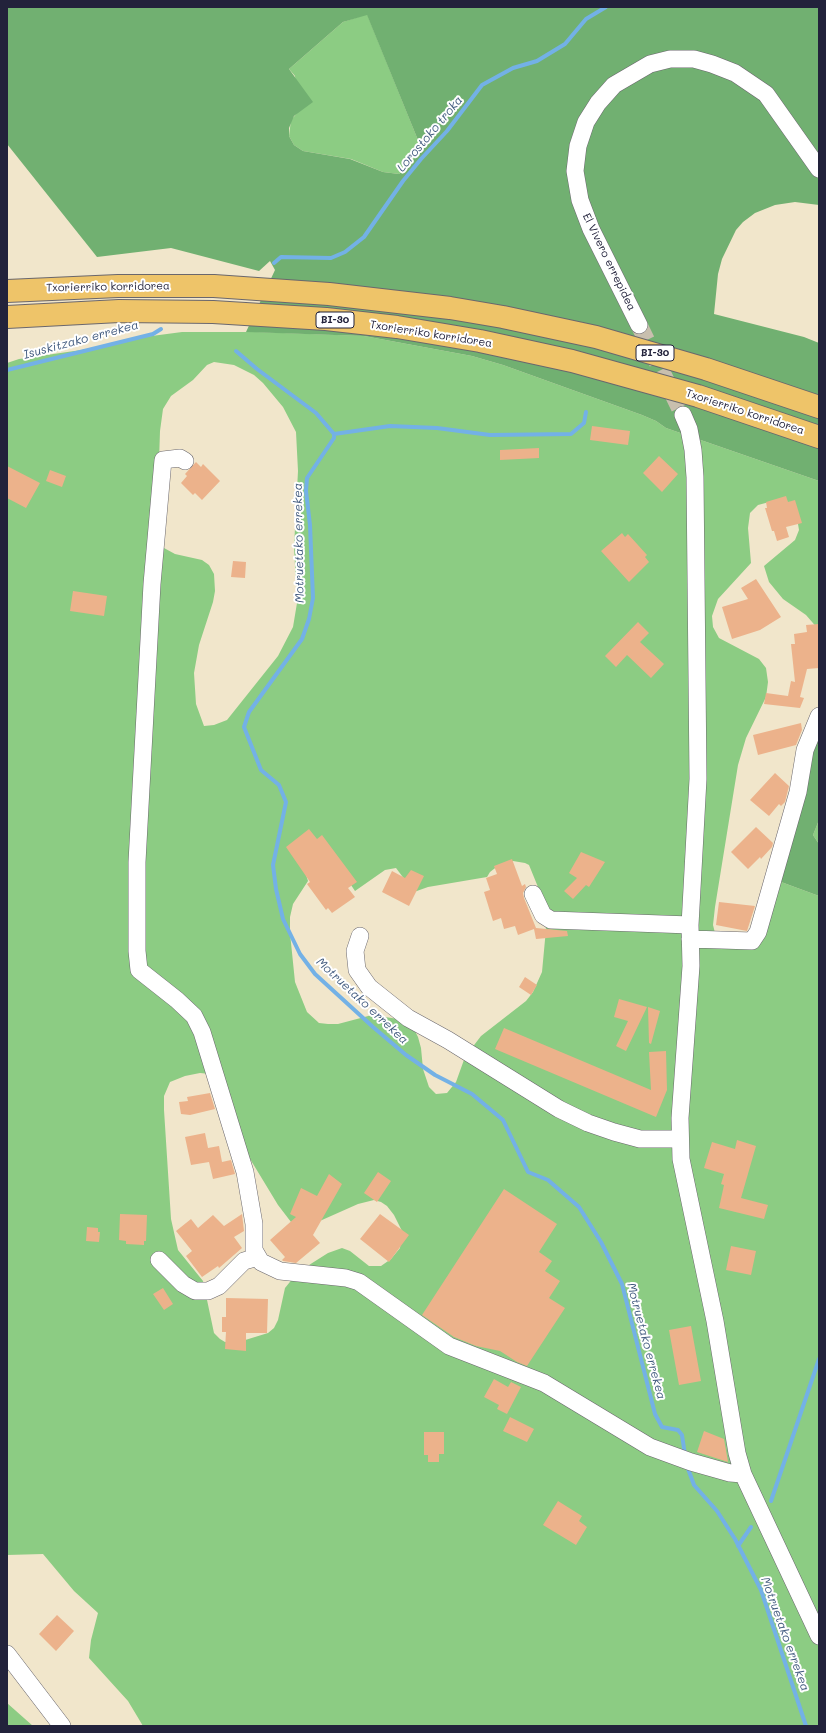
<!DOCTYPE html>
<html>
<head>
<meta charset="utf-8">
<style>
	body { margin:0 }
	#map { position:relative; width:826px; height:1733px; overflow:hidden; background:#f1e6cb; font-family:Mali,sans-serif }
	canvas { display:block }
	.frame { position:absolute; inset:0; border:8px solid #22223b; pointer-events:none }
</style>
</head>
<body>
<div id="map">
<canvas width="826" height="1733"></canvas>
<div class="frame"></div>
</div>
<script>
const context = document.querySelector('canvas').getContext('2d');
context.lineJoin = 'round';
function fillPath(path, color) {
  context.fillStyle = color;
  context.fill(path, 'evenodd');
}
function shape(rows) {
  const path = new Path2D();
  for (const r of rows) {
    path.moveTo(r[0], r[1]);
    for (let i = 2; i < r.length; i += 2) path.lineTo(r[i], r[i + 1]);
  }
  return path;
}
function strokePath(path, color, width, dash) {
  context.strokeStyle = color;
  context.lineWidth = width;
  context.lineCap = dash ? 'butt' : 'round';
  context.setLineDash(dash || []);
  context.stroke(path);
}
function drawText(font, color, halo, rows, align = 'center') {
  context.font = font + ' Mali,sans-serif';
  context.lineWidth = 4;
  context.setLineDash([]);
  context.textBaseline = 'middle';
  context.strokeStyle = halo;
  context.fillStyle = color;
  for (const [text, x, y, turn = 0] of rows) {
    context.save();
    context.translate(x, y);
    context.rotate((+turn || 0) * Math.PI / 180);
    context.textAlign = isNaN(turn) ? turn : align;
    if (halo) context.strokeText(text, 0, 0);
    context.fillText(text, 0, 0);
    context.restore();
  }
}
fillPath(shape([
	[367,14,422,150,399,174,383,172,351,159,303,151,294,145,289,136,291,120,298,112,295,76,289,69,343,22],
	[182,332,256,332,364,336,472,356,503,365,642,415,656,421,666,428,819,481,819,630,806,615,783,599,769,582,764,566,795,540,799,530,797,518,773,501,758,505,750,513,748,528,751,563,718,599,712,616,713,627,719,638,759,659,766,668,768,682,766,697,746,738,738,765,715,907,713,925,715,933,749,938,773,879,819,896,819,1726,143,1726,128,1701,89,1658,91,1640,98,1613,74,1591,43,1554,7,1555,7,363,19,359,88,349,129,339],
	[214,362,234,365,254,375,263,383,283,407,296,432,298,471,294,547,297,603,293,627,278,656,227,720,214,725,204,726,196,704,194,673,199,645,213,602,215,591,214,574,209,565,202,560,175,554,164,548,162,544,157,522,160,431,163,409,171,396,193,380,207,365],
	[513,861,525,863,529,865,538,887,546,929,542,972,533,992,526,1001,481,1036,465,1057,456,1082,447,1093,436,1094,429,1087,423,1069,421,1048,418,1037,415,1031,398,1019,372,1015,338,1024,328,1024,319,1023,307,1012,295,982,290,933,290,917,293,904,308,881,303,865,341,870,355,891,385,870,396,868,414,892,428,887,487,877,490,872,499,865],
	[200,1073,210,1074,241,1144,278,1205,291,1222,313,1224,358,1204,374,1200,381,1202,387,1206,394,1215,402,1231,400,1248,391,1259,381,1266,369,1266,350,1251,342,1248,328,1253,298,1272,285,1288,278,1320,274,1328,268,1333,242,1341,225,1342,220,1339,214,1333,203,1281,178,1250,171,1219,164,1110,164,1096,170,1082,185,1076],
	[819,820,819,844,813,835],
	[7,1703,33,1726,7,1726]
]), '#8ccc83');
fillPath(shape([
	[7,7,819,7,819,205,795,202,775,205,755,213,743,222,736,230,722,259,718,274,714,314,804,337,819,343,819,481,666,428,656,421,642,415,503,365,472,356,364,336,246,332,275,270,270,261,259,271,171,248,97,257,7,144],
	[367,15,422,150,399,174,383,172,350,159,303,151,294,145,289,136,289,128,294,116,313,102,289,69,343,22],
	[819,717,819,820,813,835,819,844,819,896,773,879]
]), '#71b071');
strokePath(shape([
	[274,263,281,257,331,258,345,252,364,237,403,181,421,159,447,131,482,85,513,68,537,61,565,44,586,19,606,7],
	[236,351,257,369,316,413,334,434],
	[7,370,153,334,161,329],
	[586,412,584,423,571,434,490,435,437,428,390,426,334,434,334,438,307,478,306,491,310,525,313,598,309,619,302,639,249,712,244,727,261,770,279,785,286,802,273,865,276,889,283,919,300,954,315,974,373,1027,406,1055,435,1075,472,1094,503,1120,528,1172,548,1180,579,1207,601,1242,622,1284,655,1414,662,1427,678,1430,682,1435,685,1455],
	[687,1466,694,1485,717,1511,735,1539,761,1590,806,1726],
	[771,1501,819,1359],
	[738,1546,751,1527]
]), '#73b1e6', 4);
fillPath(shape([
	[592,426,630,431,628,445,590,440],
	[539,448,539,458,500,460,500,450],
	[659,456,678,474,662,492,643,473],
	[196,462,201,467,203,464,220,481,202,500,195,493,193,495,181,483,187,476,185,474],
	[7,466,40,483,26,508,7,498],
	[50,470,66,476,62,487,46,481],
	[786,496,788,502,795,500,802,523,786,527,789,537,777,541,774,531,772,531,765,508,767,508,766,502],
	[622,533,625,537,628,534,647,555,645,557,649,562,629,582,601,551],
	[233,561,246,562,245,578,231,577],
	[756,579,781,617,760,630,732,639,722,607,748,599,741,588],
	[73,591,107,596,104,616,70,611],
	[638,622,649,633,640,642,664,664,651,678,627,655,616,667,605,656],
	[819,624,819,668,807,669,800,697,804,698,800,708,764,704,766,693,788,696,791,681,795,682,791,644,795,644,794,634,807,632,806,625],
	[801,723,802,730,796,745,758,755,753,735],
	[775,773,789,786,785,802,781,806,779,804,769,816,750,800],
	[756,827,773,843,772,847,761,859,760,857,748,869,731,852],
	[309,829,317,839,322,835,357,882,348,888,355,897,332,913,328,908,326,910,307,884,310,882,286,847],
	[581,852,605,862,589,887,586,885,573,899,564,891,577,878,569,873],
	[512,859,522,886,525,884,526,887,523,893,524,898,536,928,567,931,568,936,536,939,534,929,518,935,515,926,504,929,501,918,493,921,484,892,490,890,486,878,497,874,494,866],
	[411,870,424,876,409,906,382,892,392,871,405,878],
	[719,902,755,906,747,931,716,925],
	[525,977,537,985,531,995,519,987],
	[619,999,647,1007,626,1051,616,1046,628,1021,614,1017],
	[648,1007,660,1011,651,1044,649,1043],
	[504,1028,651,1090,649,1052,666,1051,667,1090,656,1117,495,1049],
	[210,1093,215,1109,190,1115,181,1114,179,1102,188,1101,187,1097],
	[205,1133,208,1148,219,1146,222,1162,231,1160,235,1174,213,1179,209,1162,191,1165,185,1137],
	[737,1140,756,1146,741,1198,768,1205,764,1219,719,1208,724,1185,721,1184,724,1174,704,1168,712,1142,735,1149],
	[378,1172,391,1181,377,1202,364,1193],
	[329,1174,342,1184,313,1235,320,1243,296,1263,283,1261,282,1260,285,1257,270,1240,296,1217,290,1214,301,1188,317,1196],
	[504,1189,557,1224,539,1252,552,1261,545,1271,560,1281,549,1298,565,1308,527,1366,517,1362,500,1351,476,1346,454,1337,422,1315],
	[120,1214,147,1215,146,1241,144,1241,144,1245,126,1244,126,1241,119,1240],
	[242,1214,244,1231,234,1237,242,1248,219,1268,218,1266,202,1277,186,1256,192,1251,176,1231,191,1219,198,1228,213,1215,224,1226],
	[380,1214,409,1235,389,1262,360,1239],
	[87,1227,98,1228,98,1232,100,1232,99,1242,86,1241],
	[731,1246,756,1251,751,1275,726,1270],
	[163,1288,173,1304,164,1310,153,1294],
	[226,1298,268,1299,267,1333,246,1333,246,1351,225,1349,226,1332,222,1332,222,1317,226,1317],
	[691,1326,701,1381,679,1385,669,1330],
	[494,1379,508,1387,511,1382,521,1387,507,1414,497,1409,499,1405,484,1397],
	[510,1417,534,1429,527,1442,503,1431],
	[704,1431,724,1439,728,1462,697,1452],
	[424,1432,444,1432,444,1454,439,1454,439,1462,428,1462,428,1455,424,1455],
	[558,1501,582,1516,579,1521,587,1527,576,1545,543,1525],
	[57,1615,74,1631,56,1651,39,1634]
]), '#ecb28b');
strokePath(shape([
	[639,325,683,415]
]), '#c8bfae', 17, [17, 8]);
const minor = shape([
	[639,325,591,229,580,200,575,171,578,146,586,122,598,103,614,85,650,64,670,59,694,59,712,64,735,73,766,94,819,169],
	[683,415,689,429,693,450,695,477,698,779,690,925,691,966,680,1118,681,1159,715,1321,737,1453,743,1474,819,1636],
	[185,461,180,458,163,460,152,584,137,862,137,951,139,970,177,1000,194,1016,202,1032,245,1172,254,1224,254,1250,261,1262,280,1271,346,1278,359,1282,449,1346,544,1383,650,1447,691,1462,730,1473,743,1474],
	[533,894,543,915,551,920,690,925],
	[360,936,355,951,357,970,369,987,408,1018,448,1040,559,1109,588,1123,614,1132,640,1139,680,1139],
	[690,939,752,941,758,932,798,792,805,750,819,716],
	[159,1260,183,1284,195,1291,208,1291,219,1286,244,1261,258,1257],
	[7,1654,62,1726]
]);
const highway = shape([
	[7,291,118,286,214,286,329,294,450,308,503,317,596,337,706,369,819,407],
	[7,317,119,311,213,312,326,319,397,327,480,341,572,361,698,396,819,437]
]);
strokePath(minor, '#6a676d', 18);
strokePath(highway, '#6a676d', 24);
strokePath(minor, '#fff', 17);
strokePath(highway, '#eec469', 22);
for (const [x, y, w] of [
	[335,320,38],
	[655,353,38]
]) {
  const box = new Path2D();
  box.roundRect(x - w / 2, y - 8, w, 16, 3);
  context.fillStyle = '#fff';
  context.fill(box);
  strokePath(box, '#22223b', 1);
}
drawText('bold 10px', '#22223b', null, [
	["BI-30",335,320],
	["BI-30",655,353]
]);
drawText('11px', '#22223b', '#fff', [
	["El Vivero errepidea",609,262,64],
	["Txorierriko korridorea",108,287,-1],
	["Txorierriko korridorea",431,334,9],
	["Txorierriko korridorea",745,412,18]
]);
drawText('italic 12px', '#425b7f', '#fff', [
	["Lorostoko troka",430,134,-50],
	["Isuskitzako errekea",81,340,-15],
	["Motruetako errekea",299,543,-91],
	["Motruetako errekea",362,1001,43],
	["Motruetako errekea",646,1341,75],
	["Motruetako errekea",785,1634,70]
]);
</script>
</body>
</html>
